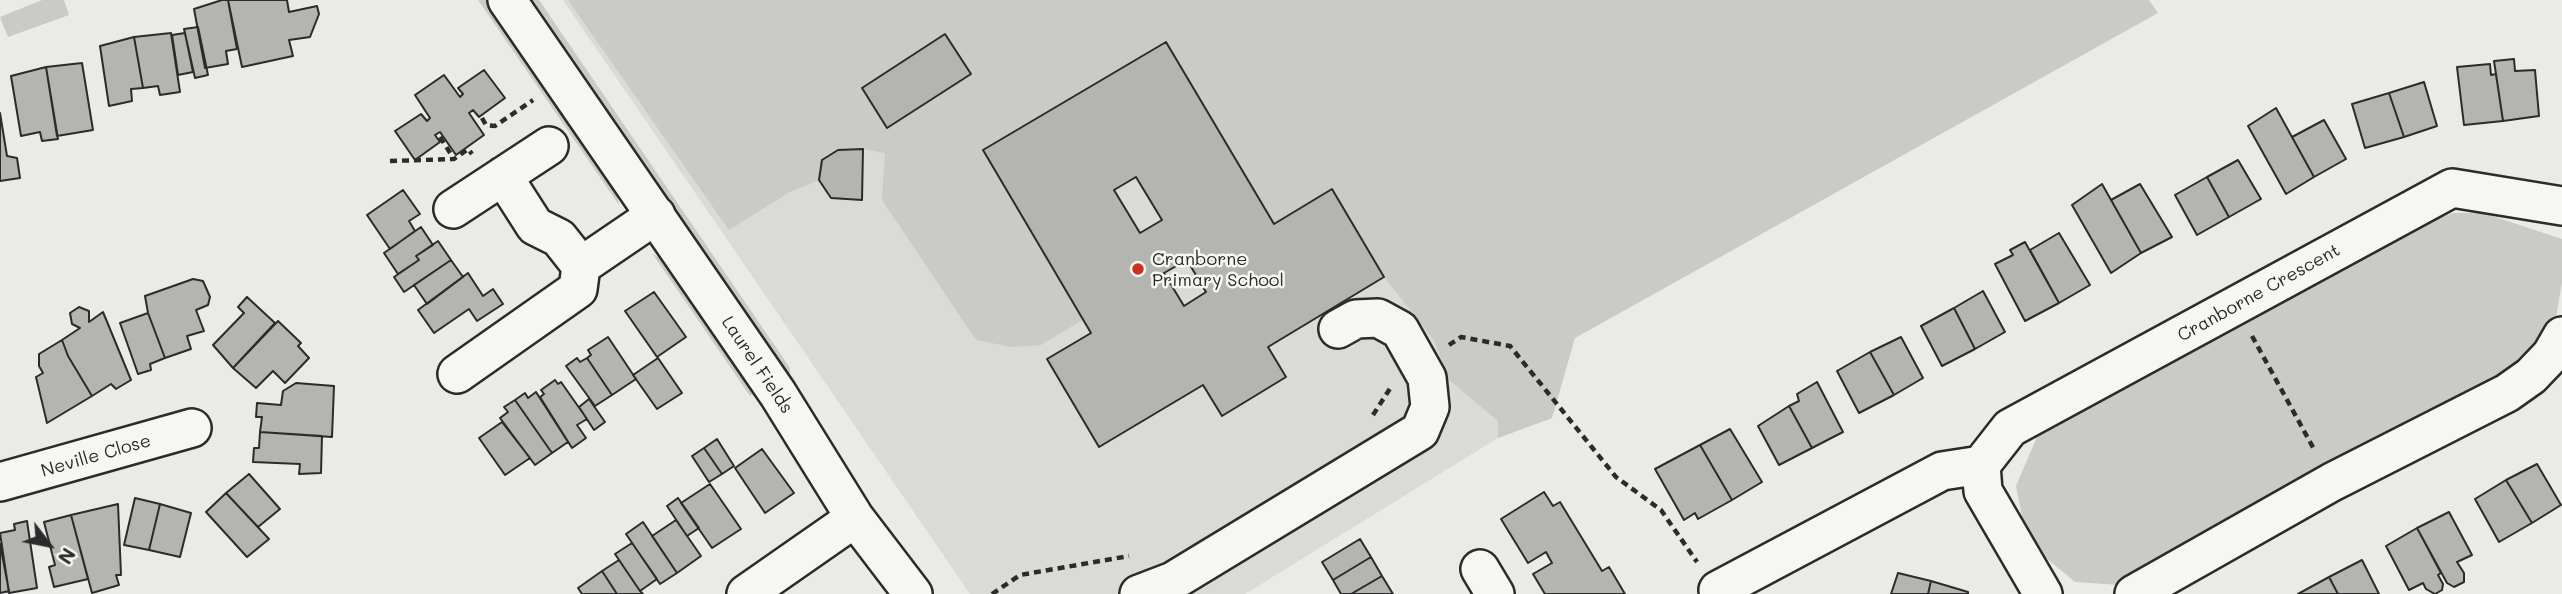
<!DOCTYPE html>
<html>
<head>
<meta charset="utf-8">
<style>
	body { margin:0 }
	#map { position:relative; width:2562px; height:594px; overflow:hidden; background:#eaeae6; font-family:Mali,sans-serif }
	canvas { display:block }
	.north { position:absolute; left:14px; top:510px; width:70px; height:70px; -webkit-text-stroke:5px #f6f6f2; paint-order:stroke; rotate:122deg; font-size:19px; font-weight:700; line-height:28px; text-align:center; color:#2b2b2b }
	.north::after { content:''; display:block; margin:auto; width:24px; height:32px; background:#2b2b2b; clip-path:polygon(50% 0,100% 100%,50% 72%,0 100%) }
</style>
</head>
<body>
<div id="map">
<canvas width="2562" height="594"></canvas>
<div class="north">N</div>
</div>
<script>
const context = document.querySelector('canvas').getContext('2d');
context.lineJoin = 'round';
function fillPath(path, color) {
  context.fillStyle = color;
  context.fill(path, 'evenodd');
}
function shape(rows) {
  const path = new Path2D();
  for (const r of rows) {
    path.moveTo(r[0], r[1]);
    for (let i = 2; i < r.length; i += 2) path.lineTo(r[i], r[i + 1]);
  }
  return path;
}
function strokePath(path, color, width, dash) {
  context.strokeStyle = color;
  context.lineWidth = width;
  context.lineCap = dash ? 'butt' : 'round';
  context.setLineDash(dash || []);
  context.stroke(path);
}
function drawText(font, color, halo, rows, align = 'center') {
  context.font = font + ' Mali,sans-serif';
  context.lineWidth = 5;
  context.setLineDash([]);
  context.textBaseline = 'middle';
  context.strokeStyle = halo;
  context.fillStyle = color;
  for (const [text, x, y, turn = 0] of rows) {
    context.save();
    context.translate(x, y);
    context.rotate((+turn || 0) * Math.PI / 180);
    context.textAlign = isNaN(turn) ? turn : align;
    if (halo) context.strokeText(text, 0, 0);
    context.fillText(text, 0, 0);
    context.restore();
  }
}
fillPath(shape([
	[563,0,1354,0,1552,418,1498,438,1245,594,970,594]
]), '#dadad6');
fillPath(shape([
	[42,0,64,0,69,15,8,37,0,17],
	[478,0,486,0,612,184,617,195,619,205],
	[529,0,539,0,790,368,790,374,785,376],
	[568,0,2149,0,2158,13,1575,338,1552,418,1498,438,1498,421,1449,380,1434,340,1384,277,1333,189,1274,224,1166,42,984,150,1084,319,1041,345,1012,347,976,340,882,200,885,153,863,149,822,160,819,180,790,192,729,230],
	[945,34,971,74,887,128,862,88],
	[2454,213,2483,213,2562,239,2562,282,2555,323,2512,378,2120,585,2075,582,2027,542,2016,486,2037,437,2431,220],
	[652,253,665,262,755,393,750,396,748,393]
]), '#cacac7');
const building = shape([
	[222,0,228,0,237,49,226,51,228,64,205,68,194,9,222,0],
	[228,0,287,0,289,12,317,6,319,14,310,37,289,40,293,56,242,67,228,0],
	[198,27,208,75,195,78,184,29,198,27],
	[171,33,180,92,160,95,158,86,143,88,134,37,171,33],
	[185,33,193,72,178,75,172,35,185,33],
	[945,34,971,74,887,128,862,88,945,34],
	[134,37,143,88,131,89,132,101,109,106,100,46,134,37],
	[1166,42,1274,224,1332,189,1384,277,1268,347,1286,377,1222,416,1203,385,1099,447,1047,359,1091,333,983,150,1166,42],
	[1136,177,1162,220,1140,233,1114,190,1136,177],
	[1187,260,1206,292,1184,306,1164,273,1187,260],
	[2514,59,2515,71,2535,70,2539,116,2503,121,2494,61,2514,59],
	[82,63,93,130,57,136,46,67,82,63],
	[2490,64,2491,75,2496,74,2503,121,2464,125,2457,67,2490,64],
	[46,67,58,139,42,141,40,132,21,136,11,76,46,67],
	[484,70,505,98,479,117,473,110,469,113,484,135,456,155,440,132,435,135,440,142,415,160,395,131,421,114,427,121,430,118,415,95,444,75,460,97,463,94,458,88,484,70],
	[2424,82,2437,126,2404,137,2389,93,2424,82],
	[2389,93,2404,137,2365,148,2352,104,2389,93],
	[2276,108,2314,177,2286,194,2248,126,2276,108],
	[0,113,7,156,17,158,20,178,0,181,0,113],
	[2324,120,2346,159,2314,177,2292,137,2324,120],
	[863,149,862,200,831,198,819,180,822,160,838,150,863,149],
	[2238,160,2261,199,2229,217,2207,177,2238,160],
	[2207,177,2229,217,2197,235,2175,195,2207,177],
	[2102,184,2141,253,2111,273,2072,205,2102,184],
	[2140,184,2172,237,2141,253,2111,200,2140,184],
	[403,190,420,214,409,221,415,231,390,249,367,215,403,190],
	[421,227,433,245,416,256,419,260,398,274,384,253,421,227],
	[2059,233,2090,285,2059,303,2030,250,2059,233],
	[438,241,451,260,404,292,394,277,419,260,416,256,438,241],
	[2025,242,2059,303,2025,321,1995,264,2013,255,2010,250,2025,242],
	[451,260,463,277,427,304,414,285,451,260],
	[468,273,483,296,493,289,503,304,477,321,469,309,434,333,418,310,468,273],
	[193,279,203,281,210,297,208,305,196,310,204,331,187,336,191,349,165,358,148,313,145,296,193,279],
	[1983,291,2005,332,1975,349,1954,308,1983,291],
	[654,292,686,337,657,357,625,311,654,292],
	[247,297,275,323,233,368,213,345,244,313,238,307,247,297],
	[79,307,89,311,89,322,103,312,131,380,116,389,111,384,92,396,68,356,62,340,80,328,72,324,70,313,79,307],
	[1954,308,1975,349,1942,366,1921,326,1954,308],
	[148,313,165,358,150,364,151,370,138,374,120,323,148,313],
	[278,321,301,343,298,346,309,358,285,383,273,371,256,388,233,368,278,321],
	[608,337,636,379,612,395,587,358,591,355,588,350,608,337],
	[1901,337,1923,378,1894,395,1870,352,1901,337],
	[62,340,68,356,92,396,47,423,36,377,43,373,39,366,39,354,62,340],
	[1870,352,1894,395,1859,413,1837,371,1870,352],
	[577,358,580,362,587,358,612,395,595,406,566,366,577,358],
	[658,358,682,393,657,409,633,375,658,358],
	[555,380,558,384,561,382,587,419,577,425,586,438,572,448,540,397,544,394,541,390,555,380],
	[1817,382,1843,432,1812,448,1789,406,1799,401,1797,394,1817,382],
	[296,383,334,386,332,437,260,432,262,417,256,417,257,403,281,405,283,391,296,383],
	[536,392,568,442,552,453,515,400,525,393,528,398,536,392],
	[589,399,605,422,594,430,579,407,589,399],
	[515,400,552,453,535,465,500,418,508,412,504,407,515,400],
	[1789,406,1812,448,1779,465,1758,426,1789,406],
	[502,422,530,458,505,475,479,438,502,422],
	[1730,429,1762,482,1732,500,1700,445,1730,429],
	[260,432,322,436,321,473,299,474,300,464,253,462,254,448,259,448,260,432],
	[717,439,734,466,722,474,704,448,717,439],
	[1700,445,1732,500,1698,519,1695,513,1684,520,1655,469,1700,445],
	[704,448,722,474,709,482,692,456,704,448],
	[762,449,794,493,765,513,735,468,762,449],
	[2537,464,2561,505,2532,523,2506,480,2537,464],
	[249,474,280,509,258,527,226,493,249,474],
	[2506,480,2532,523,2499,542,2475,499,2506,480],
	[710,484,741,529,712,548,681,503,710,484],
	[1544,492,1553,506,1560,502,1602,571,1609,567,1625,594,1545,594,1533,574,1552,563,1546,552,1528,563,1501,519,1544,492],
	[226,493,269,539,247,557,206,512,226,493],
	[135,498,160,504,149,550,124,545,135,498],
	[678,498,699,528,687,536,667,506,678,498],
	[118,504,121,575,116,575,119,585,92,593,71,515,118,504],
	[160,504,191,513,180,557,149,550,160,504],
	[2449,512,2472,555,2457,562,2464,573,2464,582,2454,587,2447,583,2417,528,2449,512],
	[71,515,88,579,54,587,49,567,55,565,44,522,71,515],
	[676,520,701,556,677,573,652,536,676,520],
	[27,521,37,588,9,593,0,533,15,530,14,524,27,521],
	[643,522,677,573,660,584,626,534,643,522],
	[2417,528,2441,573,2438,575,2443,584,2442,590,2435,594,2426,589,2423,583,2409,590,2386,546,2417,528],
	[1360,539,1371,557,1333,580,1322,562,1360,539],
	[632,543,657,579,640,591,615,554,632,543],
	[0,544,9,591,0,593,0,544],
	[1371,557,1382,576,1351,594,1341,594,1333,580,1371,557],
	[619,560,640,591,643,594,617,594,602,571,619,560],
	[2362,560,2379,594,2338,594,2329,577,2362,560],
	[602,571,617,594,582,594,578,588,602,571],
	[1898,573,1931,581,1928,594,1891,594,1898,573],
	[1382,576,1393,594,1351,594,1382,576],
	[2329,577,2338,594,2298,594,2329,577],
	[1931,581,1968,592,1968,594,1928,594,1931,581]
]);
fillPath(building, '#b4b4b1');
strokePath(building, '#2b2b2b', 2);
const minor = shape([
	[507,0,778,394,855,518,913,594],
	[453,209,549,146],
	[581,266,656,215],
	[457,374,578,289,581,266,559,238,535,226,503,176],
	[1981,465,1983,491,2043,594],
	[0,482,192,428],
	[1480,569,1495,594],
	[1718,590,1942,471,1981,465,2010,428,2452,188,2562,206],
	[746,594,855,518],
	[1139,594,1173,581,1420,431,1430,407,1427,378,1400,330,1378,318,1356,319,1338,329],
	[2134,594,2332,482,2507,393,2531,376,2551,355,2562,336]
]);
strokePath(minor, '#2b2b2b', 42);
strokePath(shape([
	[482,118,486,125,495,126,533,100],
	[440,137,454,159],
	[390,161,454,159,468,149,472,154],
	[2252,336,2315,451],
	[1449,345,1461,337,1510,346,1616,477,1661,510,1697,562],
	[1373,415,1391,387],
	[992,594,1020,575,1129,556]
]), '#2b2b2b', 4.5, [7, 5]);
strokePath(minor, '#f6f6f2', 37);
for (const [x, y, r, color] of [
	[1138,269,7,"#c8321e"]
]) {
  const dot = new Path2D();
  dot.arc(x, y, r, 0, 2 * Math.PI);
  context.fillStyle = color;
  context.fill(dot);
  strokePath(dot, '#f6f6f2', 2.5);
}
drawText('18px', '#2b2b2b', '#f6f6f2', [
	["Cranborne",1152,259],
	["Primary School",1152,280]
], 'left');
drawText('18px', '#2b2b2b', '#f6f6f2', [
	["Cranborne Crescent",2259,293,-29],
	["Laurel Fields",757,365,56],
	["Neville Close",96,456,-16]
]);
</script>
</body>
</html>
